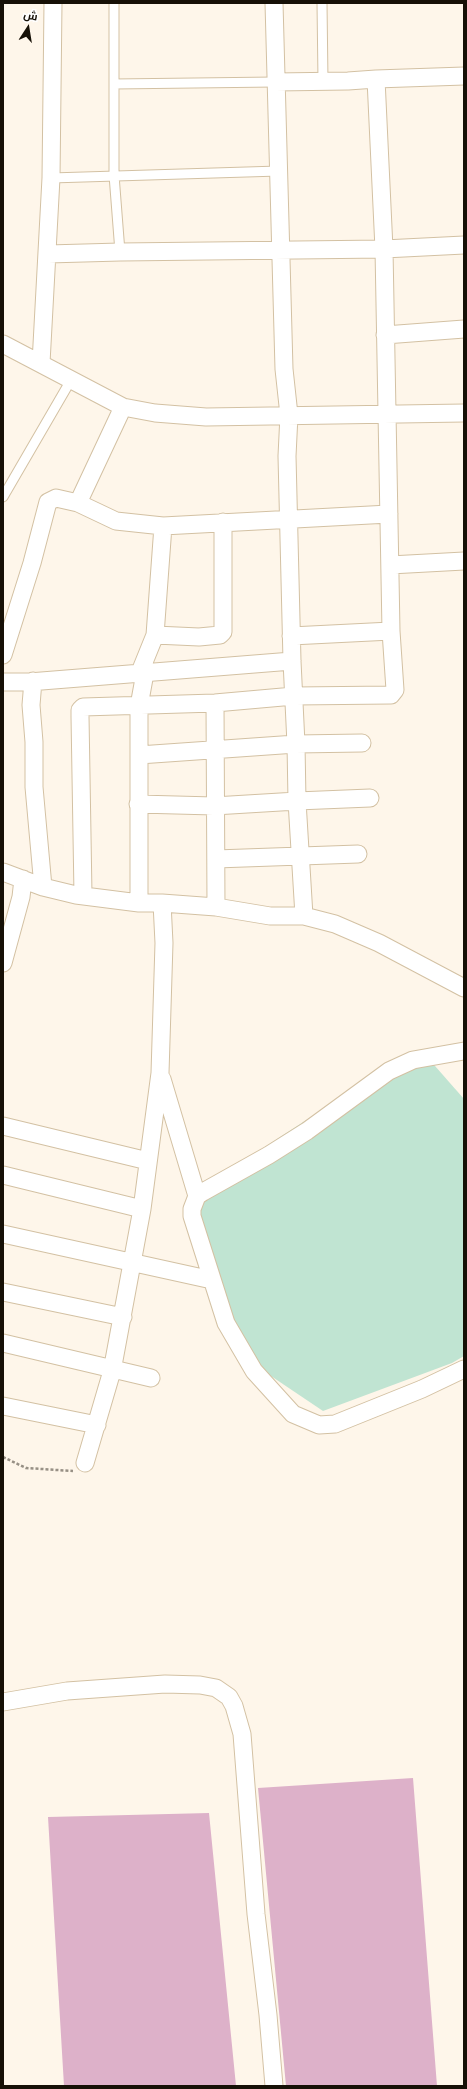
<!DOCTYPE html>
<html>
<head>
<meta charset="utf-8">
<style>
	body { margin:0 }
	#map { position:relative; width:467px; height:2089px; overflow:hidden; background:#fef6ea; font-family:Roboto,Cairo,sans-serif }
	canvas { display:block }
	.frame { position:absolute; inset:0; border:4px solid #161006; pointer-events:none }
	.north { position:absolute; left:8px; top:8px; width:40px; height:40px; -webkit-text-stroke:3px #fff; paint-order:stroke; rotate:12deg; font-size:11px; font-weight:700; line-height:16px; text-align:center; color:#161006 }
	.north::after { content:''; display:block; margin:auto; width:14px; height:18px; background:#161006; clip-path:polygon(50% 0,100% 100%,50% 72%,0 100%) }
</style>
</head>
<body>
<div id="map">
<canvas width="467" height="2089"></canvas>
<div class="frame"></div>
<div class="north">ش</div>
</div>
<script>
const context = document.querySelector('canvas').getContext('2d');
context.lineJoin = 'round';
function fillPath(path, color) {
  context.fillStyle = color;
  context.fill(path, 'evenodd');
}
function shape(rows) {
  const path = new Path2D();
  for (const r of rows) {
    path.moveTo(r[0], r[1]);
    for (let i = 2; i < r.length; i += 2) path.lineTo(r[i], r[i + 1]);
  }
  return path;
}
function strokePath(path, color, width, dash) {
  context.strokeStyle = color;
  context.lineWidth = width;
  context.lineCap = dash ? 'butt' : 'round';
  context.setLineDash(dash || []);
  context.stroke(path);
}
fillPath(shape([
	[428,1058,464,1099,464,1356,452,1363,323,1411,265,1372,235,1335,196,1204,208,1184,400,1059]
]), '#c0e4d2');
fillPath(shape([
	[413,1778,437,2086,286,2086,258,1788],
	[209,1813,236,2086,64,2086,48,1817]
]), '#ddb1c9');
const service = shape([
	[114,3,114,175,120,252],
	[322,3,323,81],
	[114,84,275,82],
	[51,178,279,171],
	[3,497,71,380]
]);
const minor = shape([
	[274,3,284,369,289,415,287,456,292,661,296,744,297,801,304,916],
	[275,82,348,81,376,79,464,76],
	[48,254,120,252,384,249,464,245],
	[385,335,464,329],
	[3,344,123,407,155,413,206,417,464,413],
	[41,363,51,178,53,3],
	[78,503,116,521,163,526],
	[390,565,464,561],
	[155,635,199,637,220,635,223,632,223,522],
	[291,636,391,631],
	[3,655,32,563,48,502,56,498,78,503,123,407],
	[140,672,155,635,163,526,389,514],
	[33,681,31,705,34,742,34,787,43,887],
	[3,682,29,682,292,661],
	[215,703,216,907],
	[139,755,296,744,362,743],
	[138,804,214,806,297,801,370,798],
	[216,859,358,854],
	[3,872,43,887,76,895,139,903,162,903,216,907,270,916,304,916,335,924,379,943,464,988],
	[83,895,80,716,80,710,83,707,215,703,294,696,391,695,395,690,391,631,384,249,376,79],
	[139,903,139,706,145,673],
	[3,963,21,897,23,879],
	[464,1051,413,1060,389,1071,307,1131,269,1155,203,1192,197,1196,192,1209,192,1216,226,1323,254,1371,293,1414,319,1425,335,1424,422,1389,464,1369],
	[162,1079,197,1196],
	[3,1126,148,1161],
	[3,1175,142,1209],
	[3,1234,212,1280],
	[3,1292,123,1317],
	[3,1343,151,1378],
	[3,1406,97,1425],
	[85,1463,112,1371,142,1209,160,1073,164,943,162,903],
	[3,1702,67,1691,165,1684,200,1685,216,1688,229,1697,234,1706,242,1734,256,1914,268,2015,274,2086]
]);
strokePath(service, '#d3c1a3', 11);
strokePath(minor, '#d3c1a3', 19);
strokePath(shape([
	[3,1457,26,1468,73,1471]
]), '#979085', 2.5, [3, 2]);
strokePath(service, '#fff', 9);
strokePath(minor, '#fff', 17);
</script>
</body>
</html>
